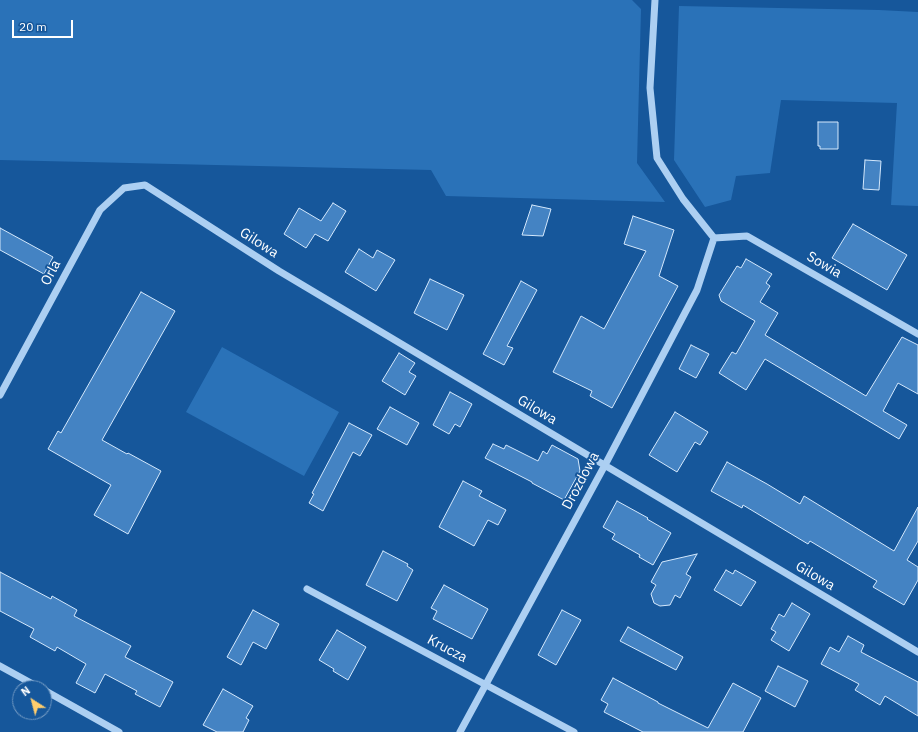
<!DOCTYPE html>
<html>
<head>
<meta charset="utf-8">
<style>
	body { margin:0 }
	#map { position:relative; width:918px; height:732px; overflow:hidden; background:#16579b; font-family:"IBM Plex Sans",sans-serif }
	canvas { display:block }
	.north { position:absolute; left:12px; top:680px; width:40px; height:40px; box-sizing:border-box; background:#16579b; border:1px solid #739ac3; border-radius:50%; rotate:324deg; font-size:11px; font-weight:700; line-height:16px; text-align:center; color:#fff }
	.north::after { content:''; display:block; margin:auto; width:14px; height:18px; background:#ffcd6d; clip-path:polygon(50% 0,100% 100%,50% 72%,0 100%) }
	.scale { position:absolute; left:12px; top:20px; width:61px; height:18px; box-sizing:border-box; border:2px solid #fff; border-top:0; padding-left:5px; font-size:12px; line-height:14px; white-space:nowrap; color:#fff; -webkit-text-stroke:3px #16579b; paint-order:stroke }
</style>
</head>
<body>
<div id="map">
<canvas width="918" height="732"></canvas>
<div class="north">N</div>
<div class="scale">20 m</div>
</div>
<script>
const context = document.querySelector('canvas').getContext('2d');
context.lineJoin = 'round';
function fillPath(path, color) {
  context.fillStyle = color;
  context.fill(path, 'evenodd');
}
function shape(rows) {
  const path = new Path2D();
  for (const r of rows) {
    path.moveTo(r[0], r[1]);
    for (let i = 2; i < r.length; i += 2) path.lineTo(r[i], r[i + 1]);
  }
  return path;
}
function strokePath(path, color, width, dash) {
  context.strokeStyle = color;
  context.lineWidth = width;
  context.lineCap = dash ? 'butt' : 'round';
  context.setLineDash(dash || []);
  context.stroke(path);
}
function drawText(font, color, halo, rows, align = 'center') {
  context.font = font + ' "IBM Plex Sans",sans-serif';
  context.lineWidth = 4;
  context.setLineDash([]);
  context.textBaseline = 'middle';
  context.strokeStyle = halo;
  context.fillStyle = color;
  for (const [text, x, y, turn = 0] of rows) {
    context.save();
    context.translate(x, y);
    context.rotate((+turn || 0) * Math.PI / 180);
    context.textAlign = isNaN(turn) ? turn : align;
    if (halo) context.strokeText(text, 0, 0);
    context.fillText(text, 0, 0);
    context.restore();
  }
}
fillPath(shape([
	[0,0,632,0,641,9,637,163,665,202,446,196,431,170,0,160],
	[679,6,879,10,918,12,918,206,891,205,897,103,781,100,770,173,736,176,731,200,705,207,674,160],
	[222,347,339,412,304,476,186,412]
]), '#2a72b8');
const building = shape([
	[818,122,838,122,838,149,820,149,820,146,818,146,818,122],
	[865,160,881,161,879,190,863,189,865,160],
	[333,203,346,211,328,241,315,234,306,248,284,234,299,208,321,221,333,203],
	[532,205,551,209,543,236,522,235,532,205],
	[633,216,674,230,659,276,678,286,612,408,590,396,592,391,553,372,581,316,604,329,646,251,624,244,633,216],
	[853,224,907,255,887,290,832,258,853,224],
	[0,228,53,257,44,274,0,250,0,228],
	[359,249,373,258,377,250,395,260,376,291,345,272,359,249],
	[746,259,772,274,766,283,770,286,760,302,778,313,765,335,866,396,902,337,918,345,918,394,898,383,883,411,907,425,899,439,765,359,746,390,719,373,732,352,736,354,755,321,721,301,719,295,737,266,741,268,746,259],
	[430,279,464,295,447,330,414,313,430,279],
	[521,281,537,290,507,346,513,348,504,365,483,354,521,281],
	[141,292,175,311,102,440,127,454,128,453,161,471,128,534,94,515,111,485,48,449,58,431,61,433,141,292],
	[691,345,709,354,696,378,679,369,691,345],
	[399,353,415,363,409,372,416,376,405,395,382,381,399,353],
	[450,392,472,404,460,427,455,424,449,434,433,425,450,392],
	[390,407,419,423,407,445,377,429,390,407],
	[675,412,708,432,700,445,695,442,677,472,649,455,675,412],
	[349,423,372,435,360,456,353,452,323,511,309,503,314,494,312,493,349,423],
	[493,444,504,449,506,445,538,461,543,451,547,454,552,445,578,459,580,471,564,500,532,483,532,482,485,458,493,444],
	[727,462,767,484,800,504,804,496,894,551,918,507,918,541,907,560,918,567,918,580,904,605,873,587,877,581,810,541,808,544,743,505,742,508,711,491,727,462],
	[463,481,482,491,479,496,506,510,498,525,488,520,474,546,439,527,463,481],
	[617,501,648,518,647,519,671,533,653,565,639,557,640,555,612,539,615,534,603,527,617,501],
	[383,551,408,564,407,566,413,570,397,601,366,585,383,551],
	[697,554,686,574,691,577,680,598,675,595,670,605,660,606,654,603,651,594,656,585,651,582,662,562,697,554],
	[726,570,733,574,735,570,756,582,741,606,714,590,726,570],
	[0,572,51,599,52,596,77,610,74,616,131,646,125,657,173,682,160,707,135,694,137,691,105,674,95,693,76,683,86,664,57,647,55,651,30,637,34,629,0,611,0,572],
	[444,585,488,609,472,639,433,619,437,611,431,608,444,585],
	[792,603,810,614,789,651,771,640,776,632,771,629,779,614,784,617,792,603],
	[253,610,279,624,266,649,253,642,241,665,227,657,253,610],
	[562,610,581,620,556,665,538,655,562,610],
	[628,627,683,657,676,670,620,641,628,627],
	[337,630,366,647,348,680,333,671,334,669,319,660,337,630],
	[848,636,864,645,861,652,918,682,918,716,885,696,880,705,855,690,859,684,821,664,830,647,839,652,848,636],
	[778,666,808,681,795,707,765,691,778,666],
	[613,678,658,702,658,703,708,728,733,683,761,698,743,732,643,732,604,712,608,704,601,700,613,678],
	[223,689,253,706,246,718,249,720,243,732,217,732,203,725,223,689]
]);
fillPath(building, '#4483c3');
strokePath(building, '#d4e8fc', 1);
strokePath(shape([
	[655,0,650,88,657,158,683,199,714,238],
	[714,238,747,236,918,334],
	[0,395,100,210,124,188,145,185,279,271,918,652],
	[307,589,574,732],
	[0,666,40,688],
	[44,690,119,732],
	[460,732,605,465,697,290,714,238]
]), '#accff2', 7);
drawText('14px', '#fff', '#16579b', [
	["Gilowa",259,243,33],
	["Sowia",824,265,30],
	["Orla",51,273,-62],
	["Gilowa",537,410,31],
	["Drozdowa",581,481,-62],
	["Gilowa",815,576,31],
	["Krucza",447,649,28]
]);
</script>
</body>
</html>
